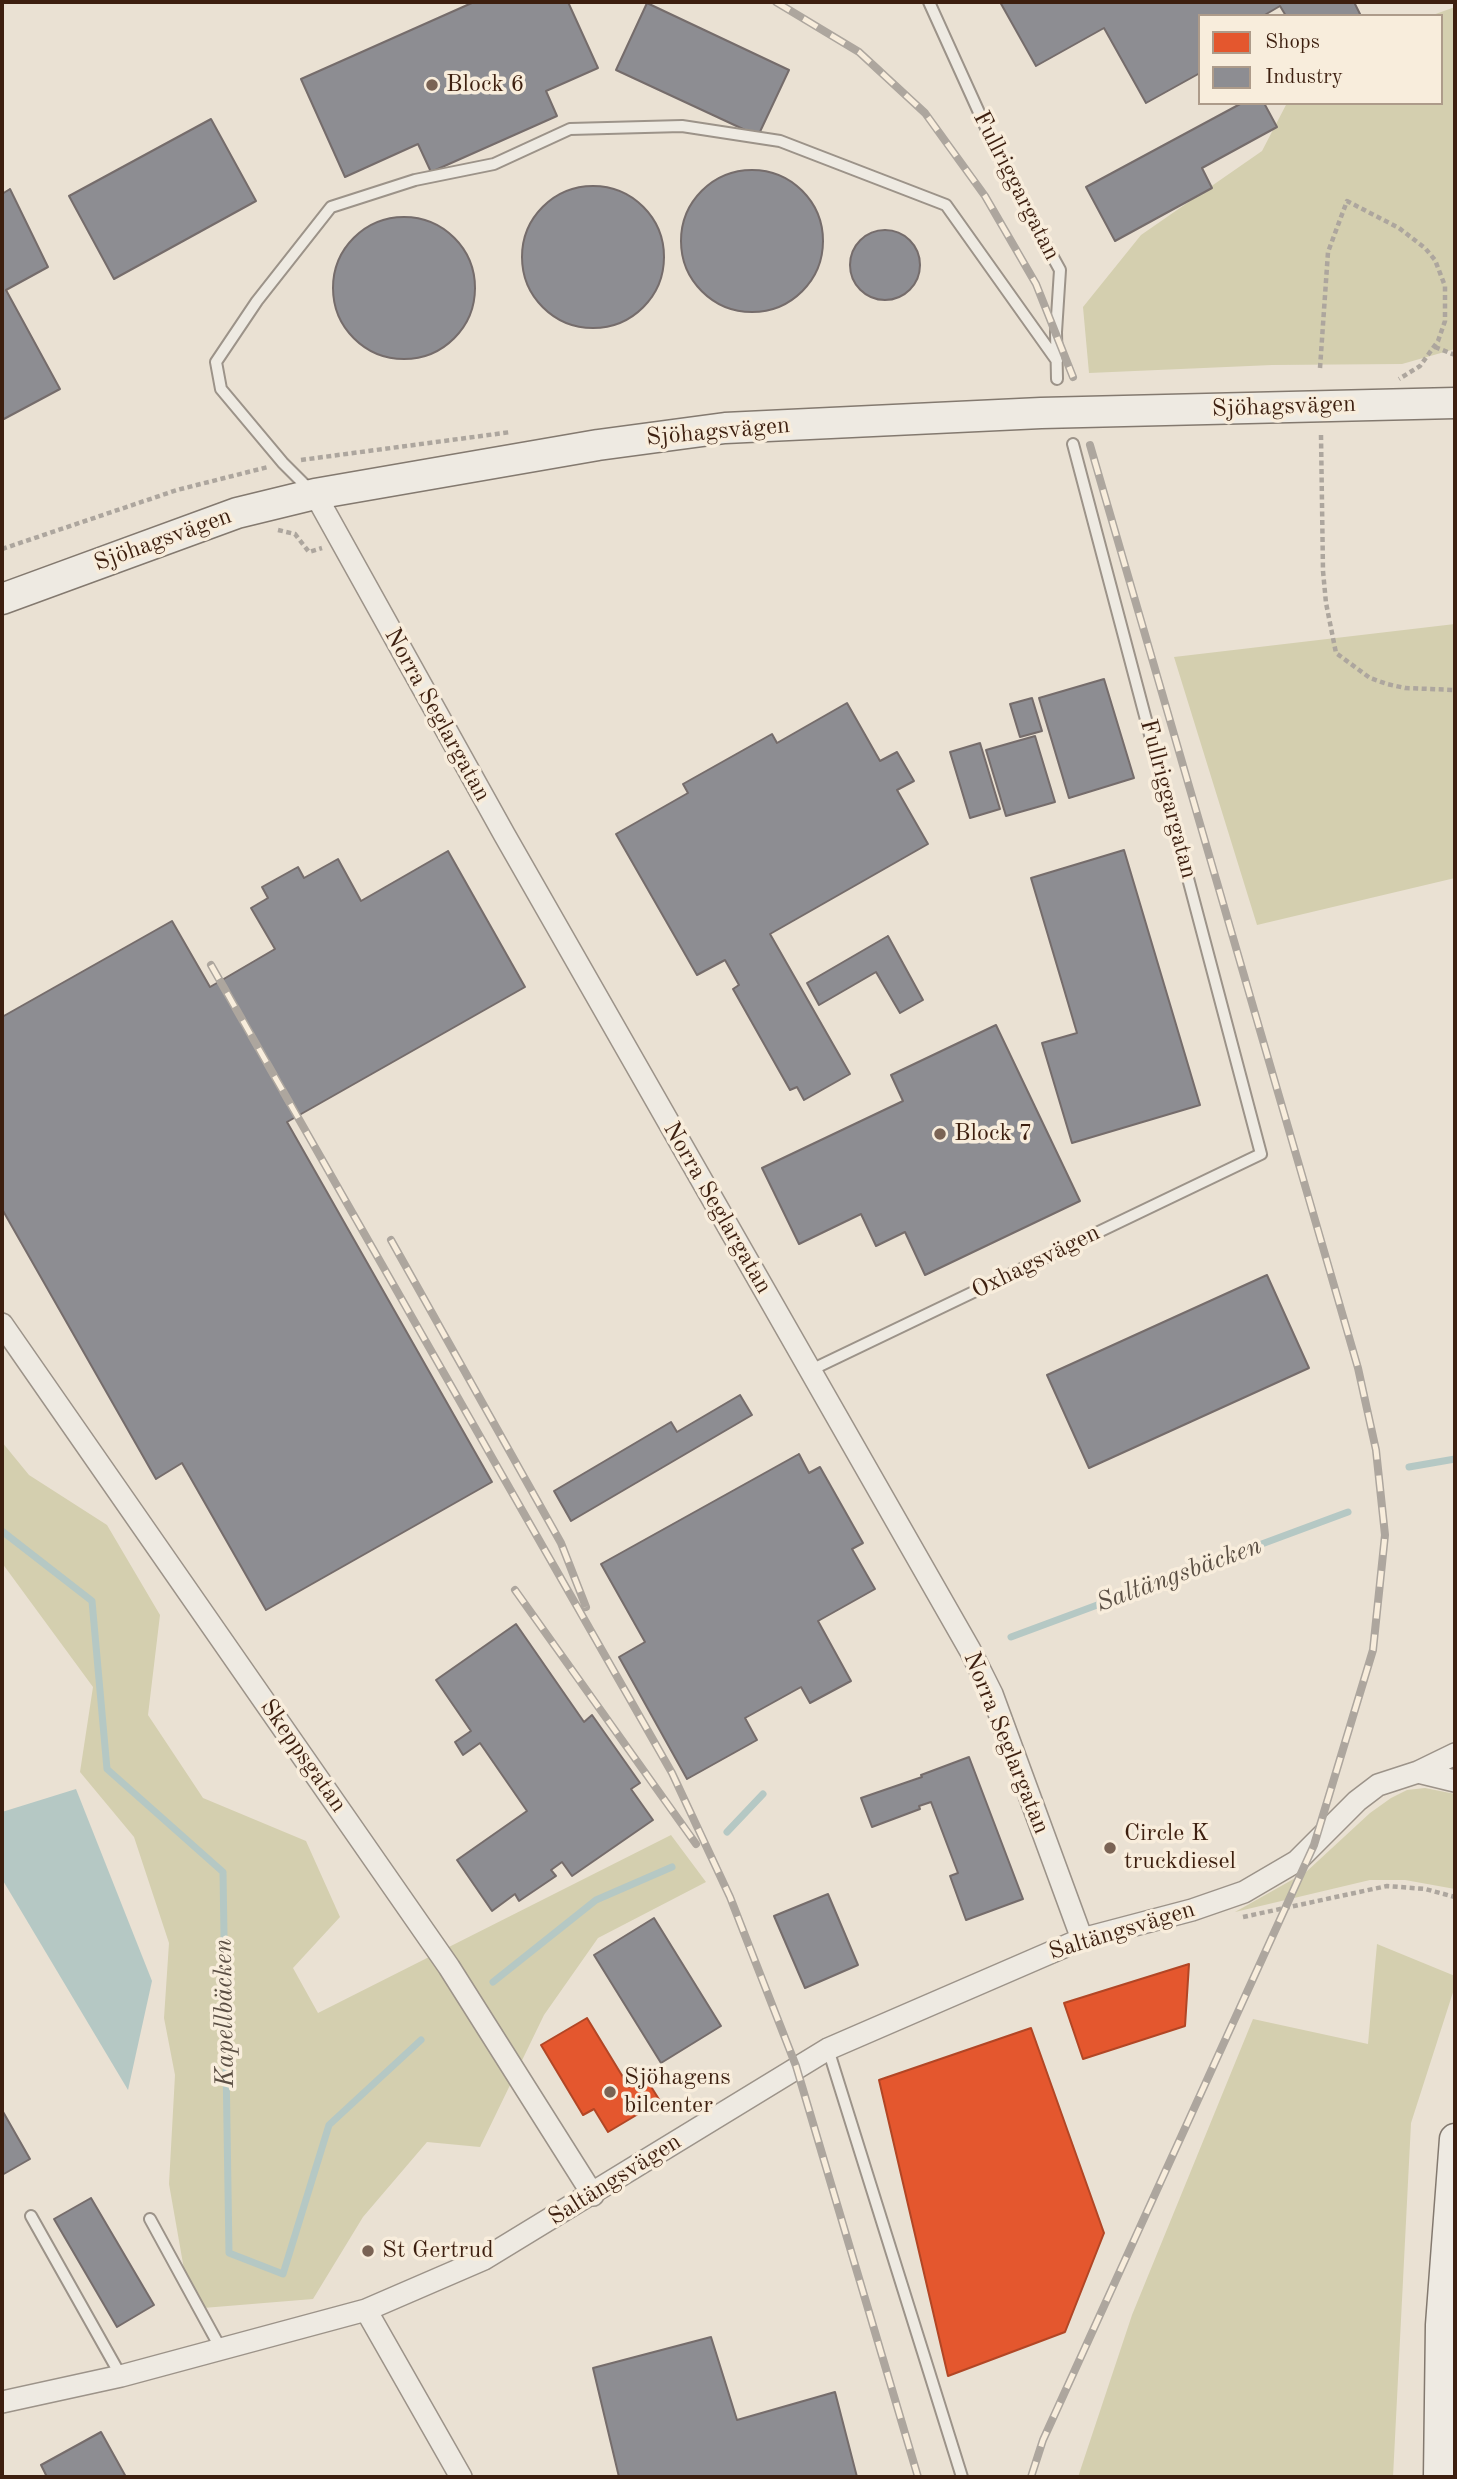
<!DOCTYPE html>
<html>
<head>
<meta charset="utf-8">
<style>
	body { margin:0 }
	#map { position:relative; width:1457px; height:2479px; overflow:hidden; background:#eae1d3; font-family:"Old Standard TT",serif }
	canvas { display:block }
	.frame { position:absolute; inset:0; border:4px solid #3d1f0f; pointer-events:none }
	.legend { position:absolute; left:1198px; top:14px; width:245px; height:91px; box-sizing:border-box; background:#f8eddc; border:2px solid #ad9b8a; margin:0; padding:9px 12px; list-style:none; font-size:21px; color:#3d1f0f }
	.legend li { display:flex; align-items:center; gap:14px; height:35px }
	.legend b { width:35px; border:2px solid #ad9b8a }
</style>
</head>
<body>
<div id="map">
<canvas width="1457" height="2479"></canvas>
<div class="frame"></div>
<ul class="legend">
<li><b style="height:19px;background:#e4572e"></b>Shops</li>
<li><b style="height:19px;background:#8d8d92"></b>Industry</li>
</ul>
</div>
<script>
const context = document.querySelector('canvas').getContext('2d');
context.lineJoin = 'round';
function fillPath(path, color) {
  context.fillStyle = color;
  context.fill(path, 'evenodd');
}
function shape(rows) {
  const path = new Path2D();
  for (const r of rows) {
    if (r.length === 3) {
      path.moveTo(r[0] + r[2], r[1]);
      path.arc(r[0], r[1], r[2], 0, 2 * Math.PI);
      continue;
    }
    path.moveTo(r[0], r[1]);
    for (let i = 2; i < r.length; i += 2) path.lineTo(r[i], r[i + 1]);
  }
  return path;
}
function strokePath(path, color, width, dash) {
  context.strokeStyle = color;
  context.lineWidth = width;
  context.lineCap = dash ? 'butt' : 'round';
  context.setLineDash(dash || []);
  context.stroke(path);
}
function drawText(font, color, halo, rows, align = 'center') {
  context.font = font + ' "Old Standard TT",serif';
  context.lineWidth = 7;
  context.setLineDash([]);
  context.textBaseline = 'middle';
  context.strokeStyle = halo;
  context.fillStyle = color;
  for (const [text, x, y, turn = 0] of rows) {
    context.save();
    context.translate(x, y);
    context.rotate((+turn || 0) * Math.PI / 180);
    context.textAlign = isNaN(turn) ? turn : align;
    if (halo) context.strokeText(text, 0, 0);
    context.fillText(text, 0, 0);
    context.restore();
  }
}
fillPath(shape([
	[1455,7,1455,349,1402,364,1272,365,1089,373,1083,307,1141,235,1262,151,1287,103,1441,103,1441,16,1430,16],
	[1455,624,1455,878,1257,925,1174,657],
	[2,1442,29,1475,107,1525,160,1615,148,1715,203,1798,306,1841,340,1917,293,1968,318,2013,671,1835,706,1882,598,1938,544,2015,480,2147,427,2142,363,2217,313,2299,191,2309,169,2184,175,2075,164,2018,169,1943,134,1837,80,1772,93,1687,2,1563],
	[1425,1788,1455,1794,1455,1889,1405,1880,1370,1880,1235,1912,1306,1872,1370,1813,1391,1798,1407,1790],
	[1377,1944,1455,1976,1455,1986,1411,2123,1393,2477,1078,2477,1132,2315,1253,2019,1368,2044]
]), '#d4cfaf');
fillPath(shape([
	[76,1789,152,1981,128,2090,2,1879,2,1812]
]), '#b5c8c4');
const shops = shape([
	[1189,1964,1185,2026,1083,2059,1064,2003,1189,1964],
	[587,2018,629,2087,645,2077,660,2101,608,2132,594,2109,583,2115,541,2045,587,2018],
	[1031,2028,1104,2233,1065,2332,948,2376,879,2080,1031,2028]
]);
fillPath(shops, '#e4572e');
strokePath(shops, '#b24625', 2);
const industry = shape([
	[474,2,568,2,598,68,546,91,557,116,431,172,418,144,345,177,301,79,474,2],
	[1000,2,1354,2,1361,16,1286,16,1280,6,1263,16,1200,16,1200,73,1146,103,1104,28,1036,66,1000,2],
	[647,3,789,70,758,136,616,70,647,3],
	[1242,103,1264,103,1277,127,1202,168,1212,188,1115,241,1086,187,1242,103],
	[211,119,256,201,114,279,69,196,211,119],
	[752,241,71],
	[593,257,71],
	[10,189,48,267,6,290,60,389,2,420,2,194,10,189],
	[404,288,71],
	[885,265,35],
	[1104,679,1134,778,1069,798,1039,698,1104,679],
	[1032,698,1042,731,1020,737,1010,704,1032,698],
	[847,703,880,761,897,752,914,781,897,790,928,844,770,934,850,1074,804,1100,797,1087,790,1090,733,989,739,985,725,960,697,975,616,834,688,793,683,784,772,734,777,743,847,703],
	[1035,736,1055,802,1006,816,986,750,1035,736],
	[980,743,1000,809,970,818,950,752,980,743],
	[1124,850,1200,1105,1072,1143,1042,1043,1077,1033,1031,878,1124,850],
	[448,851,525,987,287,1122,492,1482,266,1610,182,1463,156,1479,2,1209,2,1017,172,921,210,987,275,949,251,908,268,898,262,887,298,867,304,878,338,859,361,901,448,851],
	[888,936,923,1000,900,1013,876,972,819,1005,807,983,888,936],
	[996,1025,1080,1201,925,1275,905,1232,876,1246,861,1214,799,1244,762,1168,903,1101,891,1075,996,1025],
	[1267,1275,1309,1368,1089,1468,1047,1375,1267,1275],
	[740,1395,752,1415,571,1521,554,1491,671,1422,677,1432,740,1395],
	[799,1454,809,1473,820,1467,863,1543,852,1549,875,1589,818,1621,851,1681,810,1703,801,1687,745,1718,757,1740,687,1779,619,1657,645,1642,601,1564,799,1454],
	[516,1624,584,1722,592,1715,640,1783,631,1789,653,1820,572,1876,562,1862,551,1870,556,1876,519,1901,515,1894,492,1911,457,1860,527,1811,480,1743,463,1755,455,1742,471,1731,436,1680,516,1624],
	[969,1757,1023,1899,966,1920,950,1876,958,1873,931,1802,919,1806,920,1809,872,1827,861,1798,922,1777,921,1775,969,1757],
	[828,1894,858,1965,805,1988,774,1916,828,1894],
	[654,1918,721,2026,661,2063,594,1955,654,1918],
	[2,2110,30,2159,2,2175,2,2110],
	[91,2198,154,2305,117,2327,54,2219,91,2198],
	[711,2337,737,2420,835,2392,857,2477,619,2477,593,2368,711,2337],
	[101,2432,126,2477,47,2477,41,2465,101,2432]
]);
fillPath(industry, '#8d8d92');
strokePath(industry, '#756c6b', 2);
strokePath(shape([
	[1409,1467,1455,1459],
	[2,1531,92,1601,107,1769,223,1872,229,2253,283,2274,329,2125,421,2040],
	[1011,1637,1348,1512],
	[727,1832,763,1794],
	[493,1982,596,1900,672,1867]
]), '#b5c8c4', 7);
const lane = shape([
	[929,2,1006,172,1060,270,1056,332,1057,379],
	[310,490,283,463,221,389,216,362,257,301,331,207,415,180,494,164,570,129,682,126,780,141,946,205,1057,361],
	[811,1370,1261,1154,1073,444],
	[828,2049,962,2477],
	[31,2216,121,2376],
	[150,2219,221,2349]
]);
const street = shape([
	[315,494,504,834,970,1650,992,1694,1082,1939],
	[2,1324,449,1967,593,2195],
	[1418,1772,1455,1781],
	[366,2310,461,2477],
	[2,2402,121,2376,366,2310,484,2259,828,2049,1082,1939,1192,1910,1244,1892,1297,1861,1357,1801,1378,1785,1418,1772,1455,1754]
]);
const secondary = shape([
	[2,599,237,513,315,494,598,445,725,428,1041,413,1455,403],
	[1439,2477,1441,2325,1455,2139]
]);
strokePath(lane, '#9c9389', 14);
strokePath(street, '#9c9389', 24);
strokePath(secondary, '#83796f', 33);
strokePath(shape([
	[1435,347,1455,355],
	[1320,368,1328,252,1347,201,1399,228,1425,248,1435,260,1445,286,1445,321,1438,341,1420,366,1399,379],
	[1321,435,1323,571,1326,603,1336,653,1370,678,1387,684,1405,688,1455,690],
	[301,460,511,432],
	[278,530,295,534,309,552,322,548],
	[2,549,177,490,268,467],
	[1243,1917,1387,1886,1425,1889,1455,1897]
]), '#ada69e', 4.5, [5, 3.5]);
strokePath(lane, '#eeeae2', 10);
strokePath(street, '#eeeae2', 21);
strokePath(secondary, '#eeeae2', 30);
const rail = shape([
	[776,2,859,52,925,113,985,196,1036,284,1073,377],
	[211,965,672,1773,730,1897,796,2066,918,2477],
	[391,1240,561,1543,586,1607],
	[515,1590,696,1844],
	[1031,2477,1043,2440,1314,1845,1373,1650,1385,1535,1376,1450,1358,1368,1090,445]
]);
strokePath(rail, '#ada69e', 8);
strokePath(rail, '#f8eddc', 5, [16]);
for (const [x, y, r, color] of [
	[432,85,7,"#7a6354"],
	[940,1134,7,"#7a6354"],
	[1110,1848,7,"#7a6354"],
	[610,2092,7,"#7a6354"],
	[368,2251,7,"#7a6354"]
]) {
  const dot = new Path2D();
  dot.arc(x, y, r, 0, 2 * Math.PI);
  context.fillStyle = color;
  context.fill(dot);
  strokePath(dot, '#f8eddc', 2.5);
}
drawText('24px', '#3d1f0f', '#f8eddc', [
	["Block 6",446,85],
	["Block 7",954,1134],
	["Circle K",1124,1834],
	["truckdiesel",1124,1862],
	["Sjöhagens",624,2078],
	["bilcenter",624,2106],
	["St Gertrud",382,2251]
], 'left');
drawText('24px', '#3d1f0f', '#f8eddc', [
	["Fullriggargatan",1016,186,63],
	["Sjöhagsvägen",1284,407,-2],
	["Sjöhagsvägen",718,432,-5],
	["Sjöhagsvägen",163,540,-20],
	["Norra Seglargatan",437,715,61],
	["Fullriggargatan",1168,799,75],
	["Norra Seglargatan",717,1208,60],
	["Oxhagsvägen",1036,1262,-26],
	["Norra Seglargatan",1006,1743,68],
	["Skeppsgatan",303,1756,55],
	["Saltängsvägen",1122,1931,-17],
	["Saltängsvägen",615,2180,-32]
]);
drawText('italic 26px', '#5a4e43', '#f8eddc', [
	["Saltängsbäcken",1179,1575,-20],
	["Kapellbäcken",225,2013,-91]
]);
</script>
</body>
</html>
